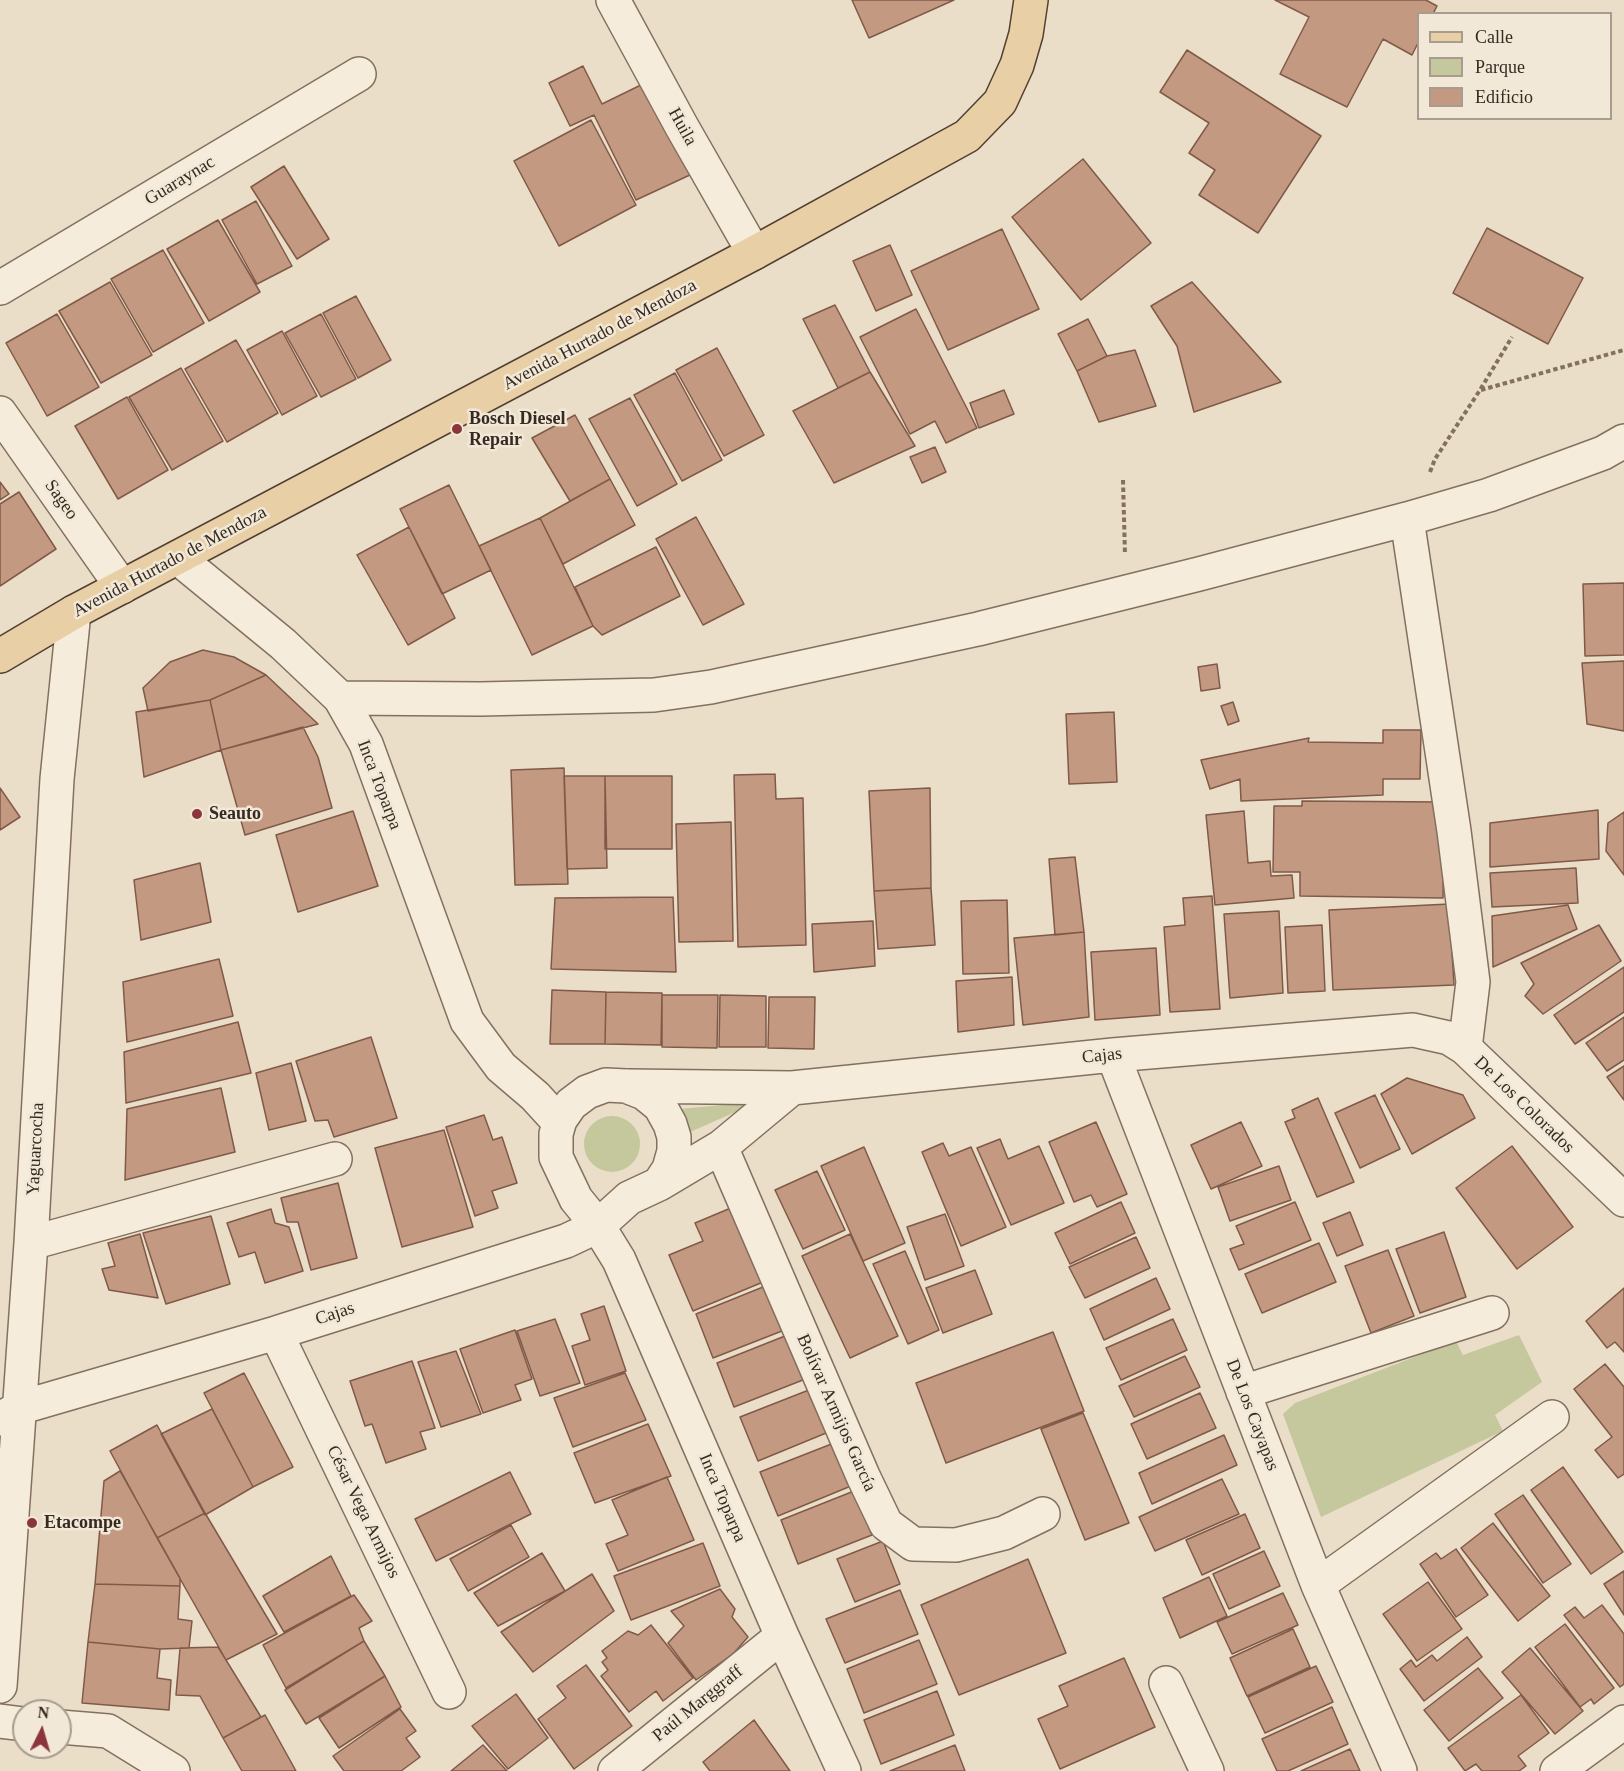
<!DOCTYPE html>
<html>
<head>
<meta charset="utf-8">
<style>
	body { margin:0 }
	#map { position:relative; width:1624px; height:1771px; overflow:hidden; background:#eadec8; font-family:Georgia,serif }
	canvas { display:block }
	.legend { position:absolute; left:1417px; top:12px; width:195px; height:108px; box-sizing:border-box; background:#f2e8d7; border:2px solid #a79c8e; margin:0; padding:8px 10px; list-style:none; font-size:18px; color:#362a21 }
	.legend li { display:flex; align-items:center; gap:12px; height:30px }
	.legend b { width:30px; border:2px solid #a79c8e }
	.north { position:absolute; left:12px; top:1699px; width:60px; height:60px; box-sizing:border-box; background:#f2e8d7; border:2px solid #a79c8e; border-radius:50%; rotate:5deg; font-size:16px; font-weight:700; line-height:24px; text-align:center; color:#362a21 }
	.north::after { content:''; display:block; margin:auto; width:21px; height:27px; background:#8c363c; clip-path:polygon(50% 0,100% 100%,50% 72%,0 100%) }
</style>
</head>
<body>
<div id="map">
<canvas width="1624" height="1771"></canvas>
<ul class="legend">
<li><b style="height:8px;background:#e8cfa5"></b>Calle</li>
<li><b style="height:16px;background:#c5c79d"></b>Parque</li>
<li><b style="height:16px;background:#c49982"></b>Edificio</li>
</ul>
<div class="north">N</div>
</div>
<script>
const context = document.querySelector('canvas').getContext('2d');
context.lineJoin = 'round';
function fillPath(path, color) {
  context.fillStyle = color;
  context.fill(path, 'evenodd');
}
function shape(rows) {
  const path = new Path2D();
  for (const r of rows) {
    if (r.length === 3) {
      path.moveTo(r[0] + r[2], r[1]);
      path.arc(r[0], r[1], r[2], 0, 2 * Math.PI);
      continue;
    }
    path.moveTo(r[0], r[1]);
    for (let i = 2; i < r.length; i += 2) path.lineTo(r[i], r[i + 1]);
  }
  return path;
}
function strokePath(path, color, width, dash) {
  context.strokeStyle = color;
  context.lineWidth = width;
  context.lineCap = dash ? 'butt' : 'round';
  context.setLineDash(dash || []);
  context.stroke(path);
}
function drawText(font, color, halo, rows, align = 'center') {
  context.font = font + ' Georgia,serif';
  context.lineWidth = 5;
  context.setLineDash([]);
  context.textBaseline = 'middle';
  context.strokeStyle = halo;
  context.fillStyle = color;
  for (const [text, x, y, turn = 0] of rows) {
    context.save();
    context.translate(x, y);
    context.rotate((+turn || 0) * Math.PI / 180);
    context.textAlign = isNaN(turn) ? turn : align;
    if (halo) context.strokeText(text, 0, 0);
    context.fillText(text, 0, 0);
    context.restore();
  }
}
fillPath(shape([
	[758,1102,688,1133,679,1109],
	[612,1144,28],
	[1519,1335,1542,1382,1495,1415,1503,1431,1321,1517,1283,1414,1295,1403,1456,1341,1463,1355]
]), '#c5c79d');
const building = shape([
	[852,0,954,0,869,38,852,0],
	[1275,0,1426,0,1437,6,1433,14,1418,14,1418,43,1412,55,1383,39,1347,107,1280,74,1309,17,1275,0],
	[1187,50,1321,136,1258,233,1199,195,1215,170,1189,153,1209,123,1160,92,1187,50],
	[583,66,602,104,647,82,692,174,636,200,594,115,570,126,549,83,583,66],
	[591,120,636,205,559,246,514,161,591,120],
	[1083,159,1151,243,1081,300,1012,217,1083,159],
	[284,166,329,239,297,259,251,187,284,166],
	[256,201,292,266,257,284,222,220,256,201],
	[218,220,260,292,209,321,167,249,218,220],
	[1487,228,1583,278,1548,344,1453,293,1487,228],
	[1002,229,1039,309,948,350,911,271,1002,229],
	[890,245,912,295,876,311,853,261,890,245],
	[163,250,204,323,153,352,111,279,163,250],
	[110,282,152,355,101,383,59,311,110,282],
	[1192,282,1281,382,1194,412,1177,346,1151,306,1192,282],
	[356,296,391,360,358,378,323,313,356,296],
	[835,305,870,372,838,388,803,319,835,305],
	[916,309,977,428,946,443,935,421,910,434,860,337,916,309],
	[57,314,99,387,47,416,6,343,57,314],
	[321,314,356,379,321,397,285,333,321,314],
	[1088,319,1107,356,1077,371,1058,334,1088,319],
	[282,331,317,396,282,415,247,350,282,331],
	[236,340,278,413,227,442,185,369,236,340],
	[717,348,764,435,724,456,676,370,717,348],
	[1135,350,1156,406,1099,422,1077,371,1107,356,1135,350],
	[181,368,223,441,172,470,129,397,181,368],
	[870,372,915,446,834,483,793,411,870,372],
	[675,373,722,460,682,481,634,395,675,373],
	[1004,390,1014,414,979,428,970,403,1004,390],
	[127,397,168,470,118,499,75,426,127,397],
	[630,398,677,484,637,506,589,419,630,398],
	[575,415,610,479,570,501,532,438,575,415],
	[935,447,946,472,922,483,910,457,935,447],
	[610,479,635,525,563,564,540,518,610,479],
	[0,482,9,494,0,500,0,482],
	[449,485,491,570,442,594,400,509,449,485],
	[19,492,56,549,0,586,0,504,19,492],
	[696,517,744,604,703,625,656,539,696,517],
	[540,518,593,626,532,655,479,546,540,518],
	[409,527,455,618,408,645,357,555,409,527],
	[656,547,680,596,602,635,593,626,575,587,656,547],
	[1624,583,1624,655,1585,656,1583,584,1624,583],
	[203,650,234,657,266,675,210,700,148,711,143,688,170,662,203,650],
	[1624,661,1624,731,1587,724,1582,663,1624,661],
	[1217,664,1220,688,1201,691,1198,667,1217,664],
	[266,675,318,724,221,750,210,700,266,675],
	[210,700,221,750,144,777,136,712,210,700],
	[1233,702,1239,721,1228,725,1221,706,1233,702],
	[1114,712,1117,782,1069,784,1066,714,1114,712],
	[303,727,318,757,332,808,245,835,221,750,303,727],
	[1383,730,1421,730,1420,779,1383,779,1383,795,1241,801,1240,779,1210,789,1201,760,1309,738,1308,742,1383,743,1383,730],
	[564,768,568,884,515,885,511,770,564,768],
	[775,774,776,799,803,798,806,945,738,947,734,775,775,774],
	[564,776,605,776,607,868,567,869,564,776],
	[605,776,672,776,672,849,605,849,605,776],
	[0,788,20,817,0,830,0,788],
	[930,788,931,888,874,891,869,791,930,788],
	[1302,801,1444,802,1443,898,1300,896,1300,872,1273,872,1274,806,1302,806,1302,801],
	[1598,810,1599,859,1490,867,1490,823,1598,810],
	[353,811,378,886,298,912,276,835,353,811],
	[1244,811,1248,863,1270,861,1271,876,1292,875,1294,898,1215,905,1206,815,1244,811],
	[1624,812,1624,875,1606,851,1608,823,1624,812],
	[731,822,733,941,679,942,676,824,731,822],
	[1075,857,1084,932,1055,935,1049,859,1075,857],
	[200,863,211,922,141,940,134,880,200,863],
	[1576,868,1578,903,1492,907,1490,873,1576,868],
	[931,888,935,945,878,949,874,891,931,888],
	[1212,896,1220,1009,1170,1012,1164,927,1185,925,1183,898,1212,896],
	[673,897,676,972,551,969,555,898,673,897],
	[1007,900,1009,973,963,974,961,901,1007,900],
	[1449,904,1454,985,1333,990,1329,910,1449,904],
	[1568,905,1577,929,1493,967,1492,916,1568,905],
	[1279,911,1283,993,1230,998,1224,914,1279,911],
	[873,921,875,966,814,972,812,924,873,921],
	[1322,925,1325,991,1288,993,1285,927,1322,925],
	[1599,925,1621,961,1543,1014,1525,996,1534,984,1521,963,1599,925],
	[1084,932,1089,1017,1023,1025,1014,938,1084,932],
	[1156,948,1160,1015,1095,1020,1091,952,1156,948],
	[219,959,233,1016,127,1042,123,982,219,959],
	[1624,967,1624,1012,1575,1044,1554,1015,1624,967],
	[1012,977,1014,1025,958,1032,956,981,1012,977],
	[552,990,606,992,605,1044,550,1044,552,990],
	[606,992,662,993,661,1045,605,1044,606,992],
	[662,995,718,995,717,1048,662,1047,662,995],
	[720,995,766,996,766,1047,719,1047,720,995],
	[769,997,815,997,814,1049,768,1048,769,997],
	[1624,1017,1624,1060,1607,1071,1586,1043,1624,1017],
	[238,1022,251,1073,126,1103,124,1052,238,1022],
	[371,1037,397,1118,334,1137,328,1120,315,1121,296,1061,371,1037],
	[291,1063,306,1121,269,1130,256,1073,291,1063],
	[1624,1066,1624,1100,1607,1077,1624,1066],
	[1407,1078,1463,1095,1475,1118,1412,1154,1381,1094,1407,1078],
	[221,1088,235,1152,125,1180,127,1109,221,1088],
	[1375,1095,1400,1149,1360,1168,1335,1113,1375,1095],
	[1318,1098,1354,1182,1317,1197,1285,1122,1295,1118,1292,1110,1318,1098],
	[484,1115,493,1140,502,1137,517,1183,492,1191,498,1208,475,1216,446,1127,484,1115],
	[1096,1122,1127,1194,1097,1207,1091,1195,1074,1202,1049,1142,1096,1122],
	[1241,1122,1262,1166,1211,1189,1191,1145,1241,1122],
	[444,1130,473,1227,402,1247,375,1148,444,1130],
	[1000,1139,1008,1159,1039,1146,1064,1203,1011,1225,977,1148,1000,1139],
	[943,1143,949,1156,971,1147,1006,1227,961,1246,922,1152,943,1143],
	[1512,1146,1573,1227,1517,1269,1456,1188,1512,1146],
	[864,1147,905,1243,863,1261,821,1166,864,1147],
	[1279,1166,1291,1200,1230,1221,1218,1187,1279,1166],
	[817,1171,845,1230,803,1249,775,1190,817,1171],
	[338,1183,357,1258,311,1270,298,1222,287,1222,281,1198,338,1183],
	[1121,1202,1135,1233,1070,1264,1055,1233,1121,1202],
	[1295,1202,1311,1240,1239,1270,1230,1249,1244,1244,1236,1226,1295,1202],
	[738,1205,768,1280,693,1311,669,1255,703,1241,695,1223,738,1205],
	[271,1209,275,1223,289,1227,303,1271,265,1283,255,1252,239,1257,227,1223,271,1209],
	[1350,1212,1363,1245,1337,1256,1323,1223,1350,1212],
	[945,1214,964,1266,925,1280,907,1227,945,1214],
	[211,1216,230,1284,166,1304,143,1233,211,1216],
	[1444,1232,1466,1297,1420,1313,1396,1249,1444,1232],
	[140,1234,158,1298,109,1290,102,1269,115,1266,108,1243,140,1234],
	[850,1234,898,1336,850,1358,802,1256,850,1234],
	[1136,1237,1150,1268,1085,1298,1069,1267,1136,1237],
	[1319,1243,1336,1282,1262,1313,1245,1274,1319,1243],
	[1388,1250,1414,1316,1371,1333,1345,1266,1388,1250],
	[905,1251,939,1330,908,1344,873,1264,905,1251],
	[975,1270,992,1314,943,1333,926,1288,975,1270],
	[1156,1278,1170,1309,1104,1340,1090,1309,1156,1278],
	[768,1285,787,1329,713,1358,696,1314,768,1285],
	[1624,1288,1624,1352,1615,1342,1607,1348,1586,1321,1624,1288],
	[604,1306,626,1371,585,1385,572,1346,590,1340,581,1314,604,1306],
	[555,1319,580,1383,540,1396,517,1331,555,1319],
	[1173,1319,1187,1350,1121,1380,1106,1348,1173,1319],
	[515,1330,532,1379,515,1385,521,1400,483,1413,460,1349,515,1330],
	[1053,1332,1084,1411,946,1463,916,1383,1053,1332],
	[790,1334,808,1378,734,1407,717,1363,790,1334],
	[456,1351,481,1414,441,1427,418,1362,456,1351],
	[1185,1356,1200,1387,1134,1417,1119,1386,1185,1356],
	[412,1361,435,1428,420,1432,426,1449,386,1463,372,1424,365,1426,350,1381,412,1361],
	[1605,1364,1624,1387,1624,1474,1618,1478,1595,1450,1612,1437,1574,1389,1605,1364],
	[244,1373,293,1467,253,1487,204,1393,244,1373],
	[625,1373,646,1420,573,1447,554,1398,625,1373],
	[814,1388,831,1431,758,1461,740,1417,814,1388],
	[1200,1393,1216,1428,1147,1459,1131,1424,1200,1393],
	[212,1409,253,1487,205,1515,161,1434,212,1409],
	[1083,1413,1129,1523,1085,1540,1041,1429,1083,1413],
	[648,1424,671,1476,595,1503,574,1453,648,1424],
	[157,1425,205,1513,157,1538,110,1451,157,1425],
	[1224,1435,1237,1465,1152,1504,1139,1473,1224,1435],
	[834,1443,851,1486,778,1516,760,1472,834,1443],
	[1563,1467,1623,1552,1591,1574,1531,1490,1563,1467],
	[120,1471,180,1578,180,1586,95,1584,104,1481,120,1471],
	[510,1472,531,1514,436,1561,415,1519,510,1472],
	[667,1477,694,1540,618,1571,606,1544,628,1535,612,1500,667,1477],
	[1222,1479,1239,1514,1155,1551,1139,1517,1222,1479],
	[854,1491,872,1535,798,1564,781,1520,854,1491],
	[1523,1495,1571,1564,1543,1583,1495,1514,1523,1495],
	[205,1513,277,1634,226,1660,157,1538,205,1513],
	[1245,1514,1260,1548,1202,1575,1186,1540,1245,1514],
	[1493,1523,1550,1596,1518,1621,1461,1548,1493,1523],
	[511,1525,529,1557,468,1591,450,1559,511,1525],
	[883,1541,900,1584,855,1602,837,1559,883,1541],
	[703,1543,720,1586,631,1620,614,1576,703,1543],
	[1456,1549,1488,1595,1456,1617,1420,1564,1436,1553,1441,1559,1456,1549],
	[1264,1551,1280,1586,1229,1609,1213,1574,1264,1551],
	[542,1553,565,1591,498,1626,474,1593,542,1553],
	[331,1556,351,1596,284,1632,263,1596,331,1556],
	[1028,1559,1066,1653,959,1695,921,1605,1028,1559],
	[1624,1571,1624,1615,1604,1584,1624,1571],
	[592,1574,614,1611,533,1672,501,1632,592,1574],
	[1209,1577,1227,1616,1180,1638,1163,1598,1209,1577],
	[1428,1582,1462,1629,1417,1661,1383,1614,1428,1582],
	[95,1584,180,1586,178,1619,192,1621,189,1648,160,1649,88,1642,95,1584],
	[720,1589,735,1609,732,1617,748,1637,733,1654,696,1680,668,1643,684,1626,671,1611,720,1589],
	[900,1590,918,1634,845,1663,826,1619,900,1590],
	[1283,1593,1298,1625,1232,1654,1217,1622,1283,1593],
	[354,1595,372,1621,359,1628,364,1641,286,1688,263,1645,354,1595],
	[1602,1605,1624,1634,1624,1684,1620,1687,1564,1615,1575,1607,1584,1618,1602,1605],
	[1565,1624,1614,1688,1594,1704,1591,1699,1580,1707,1535,1647,1565,1624],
	[651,1625,693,1678,663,1701,656,1691,629,1712,601,1676,608,1670,602,1662,607,1658,602,1651,628,1631,638,1635,651,1625],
	[1293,1629,1310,1667,1247,1696,1230,1658,1293,1629],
	[1467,1637,1482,1657,1424,1701,1400,1669,1411,1660,1416,1667,1432,1655,1437,1661,1467,1637],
	[919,1640,937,1684,864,1713,847,1669,919,1640],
	[364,1641,385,1676,306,1724,285,1690,364,1641],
	[88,1642,160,1649,157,1678,171,1680,169,1710,82,1703,88,1642],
	[218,1647,261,1717,223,1738,200,1696,176,1695,180,1648,218,1647],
	[1530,1648,1583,1711,1555,1734,1502,1672,1530,1648],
	[1124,1658,1155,1727,1060,1769,1038,1719,1068,1706,1059,1686,1124,1658],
	[586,1665,632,1726,574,1769,538,1719,566,1698,557,1686,586,1665],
	[1316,1666,1333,1702,1265,1733,1248,1697,1316,1666],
	[1478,1668,1503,1698,1449,1741,1424,1710,1478,1668],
	[385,1676,401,1707,339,1748,319,1718,385,1676],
	[937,1691,954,1735,881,1764,864,1720,937,1691],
	[516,1694,548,1738,508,1769,472,1726,516,1694],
	[1521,1695,1549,1733,1518,1756,1526,1766,1519,1771,1482,1771,1476,1764,1465,1771,1448,1748,1521,1695],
	[1332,1707,1348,1744,1288,1771,1277,1771,1262,1739,1332,1707],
	[400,1709,416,1731,406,1738,420,1757,401,1771,344,1771,333,1756,400,1709],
	[265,1715,296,1771,242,1771,223,1738,265,1715],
	[754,1720,790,1771,710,1771,703,1762,754,1720],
	[483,1745,507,1771,451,1771,483,1745],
	[955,1745,965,1771,890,1771,955,1745],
	[1350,1749,1360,1771,1301,1771,1350,1749]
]);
fillPath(building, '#c49982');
strokePath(building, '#805a48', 1.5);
const minor = shape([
	[613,0,682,127,754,253],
	[0,288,359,74],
	[0,413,122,587],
	[1407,519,1454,831,1473,982,1465,1048],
	[178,558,283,644,340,698,366,744,467,1021,501,1067,535,1096,556,1119,560,1120],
	[340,698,480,699,654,695,711,687,978,629,1199,574,1407,519,1489,495,1603,453,1624,441],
	[1113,1055,1318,1585,1400,1771],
	[628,1086,792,1088,1113,1055,1413,1030,1449,1038,1465,1048,1624,1200],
	[721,1147,863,1476,886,1524,913,1544,956,1545,1004,1533,1043,1514],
	[659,1184,721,1147,792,1088],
	[31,1243,335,1159],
	[276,1333,449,1692],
	[1243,1392,1492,1313],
	[0,1419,19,1408,276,1333,566,1241,598,1226,629,1198,659,1184,669,1169,674,1151,674,1137,670,1124,660,1106,644,1093,626,1086,606,1085,587,1092,571,1104,560,1120,556,1134,556,1157,576,1199,598,1226,619,1260,782,1636,844,1771],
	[1318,1585,1552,1417],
	[1166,1683,1207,1771],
	[0,1686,31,1243,57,779,74,612],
	[0,1721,24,1724],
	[60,1727,108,1731,173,1771],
	[615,1771,782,1636],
	[1557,1771,1624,1722]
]);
const major = shape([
	[0,656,74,612,754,253,967,136,1000,102,1017,65,1026,34,1031,0]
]);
strokePath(minor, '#84705f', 36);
strokePath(major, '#523f33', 36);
strokePath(shape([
	[1481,390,1624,350],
	[1430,472,1435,459,1480,390,1512,337],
	[1123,480,1125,555]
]), '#84705f', 4, [4.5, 3]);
strokePath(minor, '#f5ecdb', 33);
strokePath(major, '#e8cfa5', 33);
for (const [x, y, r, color] of [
	[457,429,6,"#8c363c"],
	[197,814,6,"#8c363c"],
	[32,1523,6,"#8c363c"]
]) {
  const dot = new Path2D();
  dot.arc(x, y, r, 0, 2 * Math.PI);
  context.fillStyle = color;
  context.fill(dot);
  strokePath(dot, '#f2e8d7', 2);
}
drawText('18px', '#362a21', '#f2e8d7', [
	["Huila",682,127,61],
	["Guaraynac",180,181,-31],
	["Avenida Hurtado de Mendoza",600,335,-28],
	["Sageo",61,500,55],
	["Avenida Hurtado de Mendoza",170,562,-28],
	["Inca Toparpa",379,785,69],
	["Cajas",1102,1056,-6],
	["De Los Colorados",1524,1105,44],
	["Yaguarcocha",36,1149,-87],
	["Cajas",335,1314,-18],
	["Bolívar Armijos García",836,1413,66],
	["De Los Cayapas",1252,1415,69],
	["Inca Toparpa",722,1498,67],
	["César Vega Armijos",363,1512,64],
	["Paúl Marggraff",698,1704,-39]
]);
drawText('bold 18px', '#362a21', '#f2e8d7', [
	["Bosch Diesel",469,419],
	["Repair",469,440],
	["Seauto",209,814],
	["Etacompe",44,1523]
], 'left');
</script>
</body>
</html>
